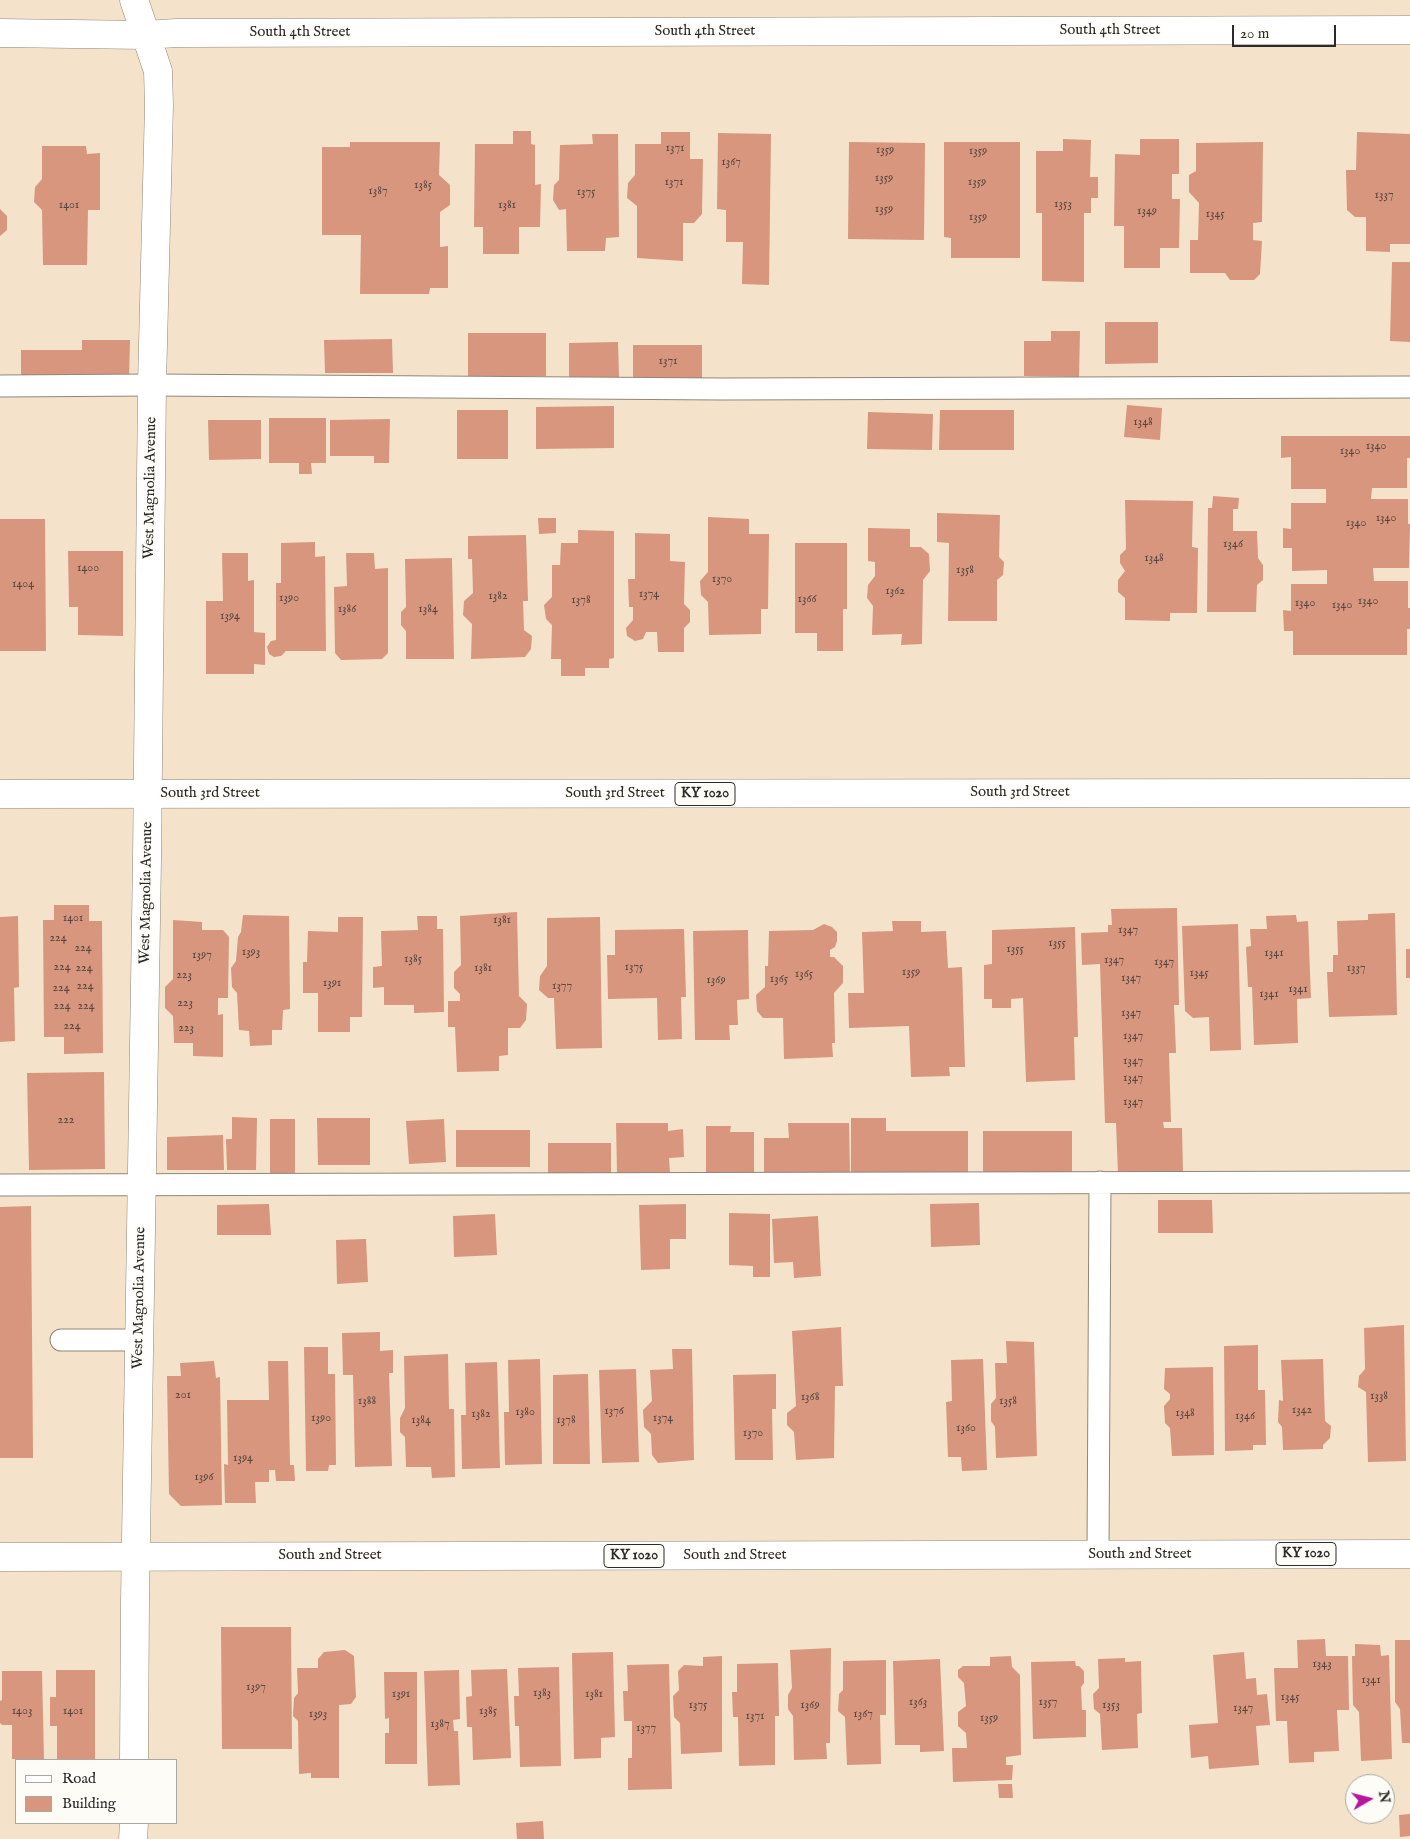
<!DOCTYPE html>
<html>
<head>
<meta charset="utf-8">
<style>
	body { margin:0 }
	#map { position:relative; width:1410px; height:1839px; overflow:hidden; background:#f4e3ca; font-family:"IM FELL English",serif }
	canvas { display:block }
	.legend { position:absolute; left:15px; top:1759px; width:162px; height:65px; box-sizing:border-box; background:#fdfcf7; border:1px solid #a9a8a5; margin:0; padding:6px 9px; list-style:none; font-size:15px; color:#2b2b2b }
	.legend li { display:flex; align-items:center; gap:10px; height:25px }
	.legend b { width:25px; border:1px solid #a9a8a5 }
	.north { position:absolute; left:1345px; top:1774px; width:50px; height:50px; box-sizing:border-box; background:#fdfcf7; border:1px solid #a9a8a5; border-radius:50%; rotate:82deg; font-size:14px; font-weight:700; line-height:20px; text-align:center; color:#2b2b2b }
	.north::after { content:''; display:block; margin:auto; width:18px; height:22px; background:#b5179e; clip-path:polygon(50% 0,100% 100%,50% 72%,0 100%) }
	.scale { position:absolute; left:1232px; top:25px; width:104px; height:22px; box-sizing:border-box; border:2px solid #2b2b2b; border-top:0; padding-left:6px; font-size:15px; line-height:18px; white-space:nowrap; color:#2b2b2b; -webkit-text-stroke:4px #fdfcf7; paint-order:stroke }
</style>
</head>
<body>
<div id="map">
<canvas width="1410" height="1839"></canvas>
<ul class="legend">
<li><b style="height:6px;background:#fff"></b>Road</li>
<li><b style="height:14px;background:#d7967d"></b>Building</li>
</ul>
<div class="north">N</div>
<div class="scale">20 m</div>
</div>
<script>
const context = document.querySelector('canvas').getContext('2d');
context.lineJoin = 'round';
function fillPath(path, color) {
  context.fillStyle = color;
  context.fill(path, 'evenodd');
}
function shape(rows) {
  const path = new Path2D();
  for (const r of rows) {
    path.moveTo(r[0], r[1]);
    for (let i = 2; i < r.length; i += 2) path.lineTo(r[i], r[i + 1]);
  }
  return path;
}
function strokePath(path, color, width, dash) {
  context.strokeStyle = color;
  context.lineWidth = width;
  context.lineCap = dash ? 'butt' : 'round';
  context.setLineDash(dash || []);
  context.stroke(path);
}
function drawText(font, color, halo, rows, align = 'center') {
  context.font = font + ' "IM FELL English",serif';
  context.lineWidth = 4;
  context.setLineDash([]);
  context.textBaseline = 'middle';
  context.strokeStyle = halo;
  context.fillStyle = color;
  for (const [text, x, y, turn = 0] of rows) {
    context.save();
    context.translate(x, y);
    context.rotate((+turn || 0) * Math.PI / 180);
    context.textAlign = isNaN(turn) ? turn : align;
    if (halo) context.strokeText(text, 0, 0);
    context.fillText(text, 0, 0);
    context.restore();
  }
}
fillPath(shape([
	[513,131,531,131,531,144,535,145,535,185,541,184,540,227,519,227,519,254,483,254,483,227,474,227,475,144,513,144],
	[661,132,690,132,690,159,703,159,702,214,694,223,683,223,683,261,637,258,637,206,627,198,628,183,635,175,635,144,661,144],
	[1357,132,1410,134,1410,244,1390,244,1390,252,1366,251,1366,217,1355,217,1347,210,1346,170,1356,170],
	[718,133,771,134,769,285,742,284,743,242,726,242,726,210,717,209],
	[592,134,618,134,619,237,606,238,605,251,567,251,566,209,559,210,553,200,554,185,559,180,560,145,593,144],
	[1063,139,1091,140,1090,177,1098,177,1098,198,1091,198,1091,213,1084,213,1084,282,1042,281,1042,213,1036,213,1036,151,1063,151],
	[1140,139,1179,139,1179,174,1172,174,1172,199,1180,199,1179,248,1160,248,1160,268,1124,268,1124,226,1114,226,1115,154,1140,155],
	[350,142,440,142,439,175,450,185,450,205,440,212,440,247,448,246,448,288,430,288,429,294,360,294,361,235,322,235,322,147,350,147],
	[849,142,925,143,924,240,848,239],
	[944,142,1020,142,1020,258,951,258,951,238,944,237],
	[1263,142,1262,222,1253,223,1253,240,1262,241,1260,274,1254,280,1230,280,1225,273,1190,273,1190,240,1198,240,1199,203,1189,192,1189,175,1196,171,1196,143],
	[42,146,86,146,87,154,100,153,100,210,88,210,87,265,43,265,42,210,34,202,35,187,42,179],
	[0,209,7,216,7,230,0,236],
	[1392,262,1410,262,1410,342,1390,341],
	[1105,322,1158,322,1158,363,1105,364],
	[1051,331,1080,331,1079,377,1024,376,1024,341,1051,341],
	[468,333,546,333,546,376,468,376],
	[392,339,393,373,325,373,324,340],
	[82,340,130,340,129,379,21,382,21,350,82,350],
	[618,342,619,377,569,377,569,343],
	[633,345,702,345,702,378,633,378],
	[1127,405,1162,408,1160,440,1124,437],
	[614,406,614,448,536,449,536,407],
	[457,410,508,410,508,459,457,459],
	[940,410,1014,410,1014,450,939,450],
	[868,412,933,414,932,450,867,449],
	[269,418,326,418,326,463,311,463,312,474,299,474,299,463,269,463],
	[390,419,389,463,374,463,374,456,330,456,330,420],
	[208,420,261,420,261,459,209,460],
	[1281,436,1410,436,1410,458,1407,458,1407,488,1372,488,1371,499,1408,499,1408,524,1410,524,1409,568,1373,568,1374,581,1408,581,1408,608,1410,608,1410,629,1407,629,1407,655,1293,655,1293,631,1284,631,1283,610,1291,611,1291,584,1327,584,1327,570,1292,571,1292,548,1283,548,1283,528,1291,529,1291,503,1326,503,1326,489,1291,489,1291,457,1281,458],
	[1213,496,1239,498,1238,509,1233,509,1233,531,1257,531,1258,558,1263,565,1263,580,1257,585,1256,612,1207,612,1208,508,1212,508],
	[1125,500,1193,501,1192,547,1198,548,1197,613,1170,613,1170,621,1125,620,1125,598,1118,592,1118,580,1125,571,1120,563,1120,555,1126,549],
	[937,513,1000,515,999,557,1004,562,1003,575,997,580,997,621,948,621,949,543,937,542],
	[708,517,749,519,749,534,769,534,768,609,761,609,761,634,709,635,708,602,701,595,700,581,708,572],
	[538,518,556,518,556,533,539,534],
	[0,519,45,519,46,651,0,651],
	[868,528,910,529,910,547,921,547,929,554,930,571,923,580,922,644,901,645,902,634,872,635,873,606,867,598,868,585,875,576,875,562,868,561],
	[578,530,614,531,614,658,609,659,609,668,585,668,585,676,561,676,561,659,551,659,552,625,546,619,544,605,552,597,552,565,560,565,561,543,578,543],
	[635,533,670,534,670,561,685,562,684,604,690,610,690,622,684,628,684,652,658,652,657,632,646,632,643,639,635,641,627,636,626,628,633,620,633,607,629,607,628,579,635,579],
	[526,535,528,601,523,601,524,630,532,636,531,649,525,657,471,659,472,624,463,615,464,601,473,593,472,559,468,559,468,536],
	[315,542,315,557,325,556,326,651,286,651,281,656,274,657,269,654,267,647,271,641,276,640,276,583,281,583,281,543],
	[795,543,847,543,847,609,843,609,843,651,817,651,817,633,795,633],
	[68,551,123,551,123,636,78,635,78,607,69,607],
	[222,553,248,553,248,581,254,580,254,632,265,633,265,665,254,664,254,674,206,674,206,601,223,601],
	[346,553,374,553,375,569,388,568,388,653,382,659,341,660,335,653,334,587,347,586],
	[452,558,454,659,406,659,406,631,401,625,401,612,406,607,405,559],
	[54,905,89,905,89,921,102,921,103,1053,64,1054,64,1037,44,1037,43,920,54,920],
	[1177,908,1179,1005,1174,1005,1176,1053,1169,1053,1171,1122,1163,1122,1164,1128,1182,1128,1183,1172,1118,1173,1116,1123,1105,1123,1100,964,1082,965,1081,933,1108,932,1108,925,1112,925,1111,909],
	[517,912,519,996,527,1004,526,1020,520,1028,508,1028,508,1055,499,1056,499,1071,457,1072,455,1027,448,1027,448,1001,460,1001,460,994,454,988,454,972,461,965,460,916],
	[1395,913,1397,1015,1329,1017,1327,972,1333,972,1333,955,1338,955,1337,921,1368,920,1368,914],
	[243,915,289,916,290,1009,283,1010,282,1030,272,1030,272,1045,250,1046,249,1031,239,1030,237,993,232,987,231,968,236,961,238,937,241,932],
	[1296,915,1297,922,1308,921,1311,998,1297,999,1298,1043,1254,1045,1252,987,1248,987,1246,947,1251,946,1250,929,1267,929,1266,916],
	[18,916,19,987,14,988,15,1041,0,1042,0,917],
	[417,916,437,916,437,929,443,929,444,1012,414,1013,414,1005,384,1005,384,987,373,988,373,967,382,966,381,931,418,930],
	[338,917,363,917,362,1017,350,1017,350,1032,318,1032,318,993,303,993,303,962,307,962,308,931,338,932],
	[600,917,602,1048,556,1049,554,998,548,998,539,990,540,976,547,966,547,918],
	[173,920,202,922,202,930,223,930,229,937,228,998,218,998,218,1015,223,1014,223,1057,193,1056,193,1043,174,1043,173,1016,165,1008,165,987,173,979],
	[892,921,921,921,921,932,946,931,948,968,962,967,965,1067,949,1067,950,1076,911,1077,909,1026,849,1028,848,993,864,993,862,932,893,931],
	[824,924,832,927,837,932,837,941,835,947,830,950,830,957,834,957,843,966,843,983,834,993,835,1043,832,1043,833,1057,784,1059,783,1018,763,1018,757,1011,756,995,765,987,765,966,768,966,769,931,813,930],
	[1238,924,1241,1050,1210,1051,1209,1017,1193,1018,1185,1011,1182,926],
	[1075,927,1078,1037,1074,1037,1075,1080,1026,1082,1023,998,1011,999,1011,1008,992,1008,992,999,984,999,984,965,992,964,992,930],
	[684,929,686,997,681,997,682,1039,658,1040,657,998,608,999,607,955,615,955,615,930],
	[748,930,749,999,737,1000,738,1025,729,1025,730,1040,695,1040,693,931],
	[1406,949,1410,949,1410,978,1406,978],
	[104,1072,105,1169,29,1170,27,1073],
	[232,1117,257,1118,256,1170,227,1170,226,1139,232,1139],
	[317,1118,370,1118,370,1165,318,1165],
	[851,1118,886,1118,886,1131,968,1131,968,1173,851,1173],
	[270,1119,295,1119,295,1173,270,1173],
	[444,1119,446,1162,409,1164,406,1121],
	[616,1123,668,1123,668,1131,683,1129,684,1157,669,1158,670,1173,617,1173],
	[788,1123,849,1123,850,1174,764,1174,764,1138,789,1138],
	[706,1126,731,1126,730,1132,754,1132,754,1172,706,1172],
	[456,1130,530,1130,530,1167,456,1167],
	[983,1131,1072,1131,1072,1173,983,1173],
	[223,1135,224,1170,167,1170,167,1137],
	[548,1143,611,1143,611,1174,548,1174],
	[1158,1200,1212,1200,1213,1233,1158,1233],
	[979,1203,980,1245,931,1247,930,1204],
	[269,1204,271,1235,217,1235,217,1205],
	[686,1204,686,1239,670,1239,670,1269,641,1270,639,1205],
	[31,1206,33,1458,0,1458,0,1207],
	[729,1213,770,1214,770,1277,753,1277,753,1266,729,1265],
	[495,1214,497,1255,454,1257,453,1216],
	[818,1216,821,1276,794,1278,793,1262,774,1263,772,1219],
	[366,1239,368,1282,337,1284,336,1240],
	[1404,1325,1406,1461,1368,1462,1366,1392,1358,1387,1359,1376,1365,1369,1364,1328],
	[841,1327,843,1386,835,1386,834,1458,796,1460,794,1432,787,1425,787,1413,796,1406,792,1331],
	[380,1332,380,1351,393,1350,393,1373,389,1373,392,1466,355,1467,353,1375,343,1375,342,1333],
	[1006,1341,1034,1342,1037,1456,996,1458,995,1427,991,1421,991,1404,996,1398,995,1363,1007,1363],
	[1258,1345,1258,1390,1265,1390,1266,1445,1253,1445,1253,1450,1225,1451,1224,1346],
	[304,1347,328,1347,328,1374,335,1374,336,1465,329,1465,328,1471,306,1471],
	[672,1349,692,1349,694,1460,658,1463,652,1455,651,1434,644,1427,643,1410,652,1401,650,1370,673,1369],
	[448,1354,449,1409,454,1409,455,1477,432,1478,431,1467,406,1467,405,1437,400,1432,400,1418,405,1408,404,1356],
	[540,1359,542,1464,505,1465,504,1412,509,1412,508,1360],
	[983,1359,987,1470,962,1471,961,1457,948,1457,946,1402,952,1401,951,1360],
	[1323,1359,1325,1421,1331,1426,1330,1438,1323,1445,1323,1449,1283,1450,1282,1427,1278,1422,1279,1400,1283,1401,1281,1360],
	[214,1361,216,1378,220,1377,222,1505,181,1506,169,1494,167,1376,181,1376,180,1363],
	[268,1361,288,1361,290,1465,294,1465,295,1481,276,1481,275,1470,269,1470,269,1482,255,1482,256,1503,225,1503,224,1464,228,1465,227,1400,269,1400],
	[497,1362,500,1468,462,1469,461,1415,466,1415,465,1363],
	[1213,1367,1214,1455,1172,1456,1170,1428,1165,1423,1164,1406,1170,1399,1170,1394,1164,1389,1165,1368],
	[636,1369,639,1462,602,1463,599,1370],
	[588,1374,590,1464,553,1464,553,1375],
	[776,1374,776,1409,772,1409,773,1460,735,1460,733,1375],
	[221,1627,291,1627,292,1749,222,1749],
	[1325,1639,1326,1656,1348,1656,1349,1710,1337,1710,1339,1751,1314,1752,1314,1762,1289,1763,1287,1721,1276,1721,1274,1668,1298,1668,1297,1640],
	[1395,1640,1410,1640,1410,1743,1402,1743,1400,1709,1395,1702],
	[1355,1644,1380,1645,1381,1656,1389,1655,1392,1759,1361,1761,1359,1712,1353,1705,1352,1656,1355,1656],
	[831,1648,830,1743,826,1743,827,1759,794,1760,793,1716,788,1709,788,1695,792,1688,790,1650],
	[345,1650,354,1656,356,1697,351,1704,339,1705,339,1778,311,1778,311,1773,299,1774,298,1721,293,1716,294,1698,298,1693,297,1668,318,1668,318,1659,324,1652],
	[613,1652,615,1737,601,1738,601,1758,574,1759,572,1653],
	[1244,1652,1246,1679,1256,1678,1257,1695,1267,1694,1270,1725,1256,1726,1259,1765,1209,1769,1208,1756,1191,1758,1189,1725,1218,1723,1213,1655],
	[722,1656,722,1752,681,1754,680,1723,674,1717,673,1696,679,1690,678,1671,684,1665,703,1666,703,1657],
	[1011,1656,1012,1667,1020,1675,1021,1755,1006,1757,1006,1765,1013,1765,1012,1780,953,1782,952,1748,967,1748,966,1733,958,1726,958,1712,966,1706,964,1683,958,1677,958,1670,963,1666,990,1666,990,1657],
	[1125,1658,1125,1662,1141,1661,1142,1713,1137,1714,1138,1748,1102,1750,1100,1714,1094,1709,1093,1694,1099,1688,1098,1659],
	[940,1659,944,1751,920,1752,920,1745,895,1745,893,1661],
	[886,1660,886,1715,880,1715,881,1764,847,1765,845,1717,838,1711,839,1694,843,1690,843,1661],
	[1075,1661,1076,1666,1079,1666,1084,1671,1084,1683,1081,1687,1082,1710,1086,1710,1086,1737,1033,1739,1031,1662],
	[778,1663,779,1716,775,1716,775,1765,739,1766,738,1717,733,1717,732,1692,737,1692,737,1664],
	[669,1664,672,1789,628,1790,628,1758,632,1758,632,1721,624,1721,623,1691,628,1691,627,1665],
	[559,1667,561,1766,520,1767,519,1726,515,1726,514,1696,519,1696,518,1668],
	[507,1669,511,1758,473,1760,472,1727,467,1727,466,1697,472,1696,471,1670],
	[56,1670,95,1670,95,1760,57,1760,57,1726,50,1726,50,1697,56,1697],
	[459,1670,460,1719,453,1720,454,1731,458,1731,460,1785,428,1786,424,1671],
	[2,1671,42,1671,44,1759,12,1759,12,1725,2,1725,0,1723,0,1701,2,1700],
	[384,1672,417,1672,417,1764,385,1764,385,1733,389,1733,389,1718,385,1719],
	[998,1784,1012,1784,1013,1798,999,1798],
	[1410,1814,1410,1836,1400,1837,1399,1815],
	[543,1821,544,1839,517,1839,516,1823]
]), '#d7967d');
const lane = shape([
	[0,386,152,385,722,389,1410,387],
	[0,1185,1410,1182],
	[61,1340,140,1340],
	[1098,1555,1100,1182]
]);
const secondary = shape([
	[0,33,145,35,177,33,1410,30],
	[134,1760,135,1601,147,859,152,385,159,105,158,71,134,0],
	[133,1839,134,1823]
]);
const primary = shape([
	[0,794,1410,793],
	[0,1557,1410,1554]
]);
strokePath(lane, '#90877a', 23);
strokePath(secondary, '#90877a', 29);
strokePath(primary, '#90877a', 29);
strokePath(lane, '#fff', 21);
strokePath(secondary, '#fff', 28);
strokePath(primary, '#fff', 28);
drawText('12px', '#564640', null, [
	["1371",675,149],
	["1359",885,151],
	["1359",978,152],
	["1367",731,163],
	["1359",884,179],
	["1371",674,183],
	["1359",977,183],
	["1385",423,186],
	["1387",378,192],
	["1375",586,193],
	["1337",1384,196],
	["1353",1063,205],
	["1401",69,206],
	["1381",507,206],
	["1359",884,210],
	["1349",1147,212],
	["1345",1215,215],
	["1359",978,218],
	["1371",668,362],
	["1348",1143,423],
	["1340",1376,447],
	["1340",1350,452],
	["1340",1386,519],
	["1340",1356,524],
	["1346",1233,545],
	["1348",1154,559],
	["1400",88,569],
	["1358",965,571],
	["1370",722,580],
	["1404",23,585],
	["1362",895,592],
	["1374",649,595],
	["1382",498,597],
	["1390",289,599],
	["1366",807,600],
	["1378",581,601],
	["1340",1368,602],
	["1340",1305,604],
	["1340",1342,606],
	["1386",347,610],
	["1384",428,610],
	["1394",230,617],
	["1401",73,919],
	["1381",502,921],
	["1347",1128,931],
	["224",58,939],
	["1355",1057,944],
	["224",83,949],
	["1355",1015,950],
	["1393",251,953],
	["1341",1274,954],
	["1397",202,956],
	["1385",413,960],
	["1347",1114,961],
	["1347",1164,963],
	["224",62,968],
	["1375",634,968],
	["224",84,969],
	["1381",483,969],
	["1337",1356,969],
	["1359",911,973],
	["1345",1199,974],
	["1365",804,975],
	["223",184,976],
	["1347",1131,979],
	["1365",779,980],
	["1369",716,981],
	["1391",332,984],
	["224",85,987],
	["1377",562,987],
	["224",61,989],
	["1341",1298,990],
	["1341",1269,995],
	["223",185,1004],
	["224",62,1007],
	["224",86,1007],
	["1347",1131,1014],
	["224",72,1027],
	["223",186,1029],
	["1347",1133,1037],
	["1347",1133,1062],
	["1347",1133,1079],
	["1347",1133,1103],
	["222",66,1121],
	["201",183,1396],
	["1338",1379,1397],
	["1368",810,1398],
	["1388",367,1402],
	["1358",1008,1402],
	["1342",1302,1411],
	["1376",614,1412],
	["1380",525,1413],
	["1348",1185,1414],
	["1382",481,1415],
	["1346",1245,1417],
	["1390",321,1419],
	["1374",663,1419],
	["1384",421,1421],
	["1378",566,1421],
	["1360",966,1429],
	["1370",753,1434],
	["1394",243,1459],
	["1396",204,1478],
	["1343",1322,1665],
	["1341",1371,1681],
	["1397",256,1688],
	["1383",542,1694],
	["1391",401,1695],
	["1381",594,1695],
	["1345",1290,1698],
	["1363",918,1703],
	["1357",1048,1703],
	["1375",698,1706],
	["1369",810,1706],
	["1353",1111,1706],
	["1347",1243,1709],
	["1403",22,1712],
	["1401",73,1712],
	["1385",488,1712],
	["1393",318,1715],
	["1367",863,1715],
	["1371",755,1717],
	["1359",989,1719],
	["1387",440,1725],
	["1377",646,1729]
]);
for (const [x, y, w] of [
	[705,794,60],
	[1306,1554,60],
	[634,1556,60]
]) {
  const box = new Path2D();
  box.roundRect(x - w / 2, y - 11.5, w, 23, 4);
  context.fillStyle = '#fdfcf7';
  context.fill(box);
  strokePath(box, '#2b2b2b', 1);
}
drawText('bold 14px', '#2b2b2b', null, [
	["KY 1020",705,794],
	["KY 1020",1306,1554],
	["KY 1020",634,1556]
]);
drawText('15px', '#2b2b2b', '#fdfcf7', [
	["South 4th Street",1110,31],
	["South 4th Street",705,32],
	["South 4th Street",300,33],
	["West Magnolia Avenue",151,488,-89],
	["South 3rd Street",1020,793],
	["South 3rd Street",210,794],
	["South 3rd Street",615,794],
	["West Magnolia Avenue",147,893,-89],
	["West Magnolia Avenue",140,1298,-89],
	["South 2nd Street",1140,1555],
	["South 2nd Street",330,1556],
	["South 2nd Street",735,1556]
]);
</script>
</body>
</html>
